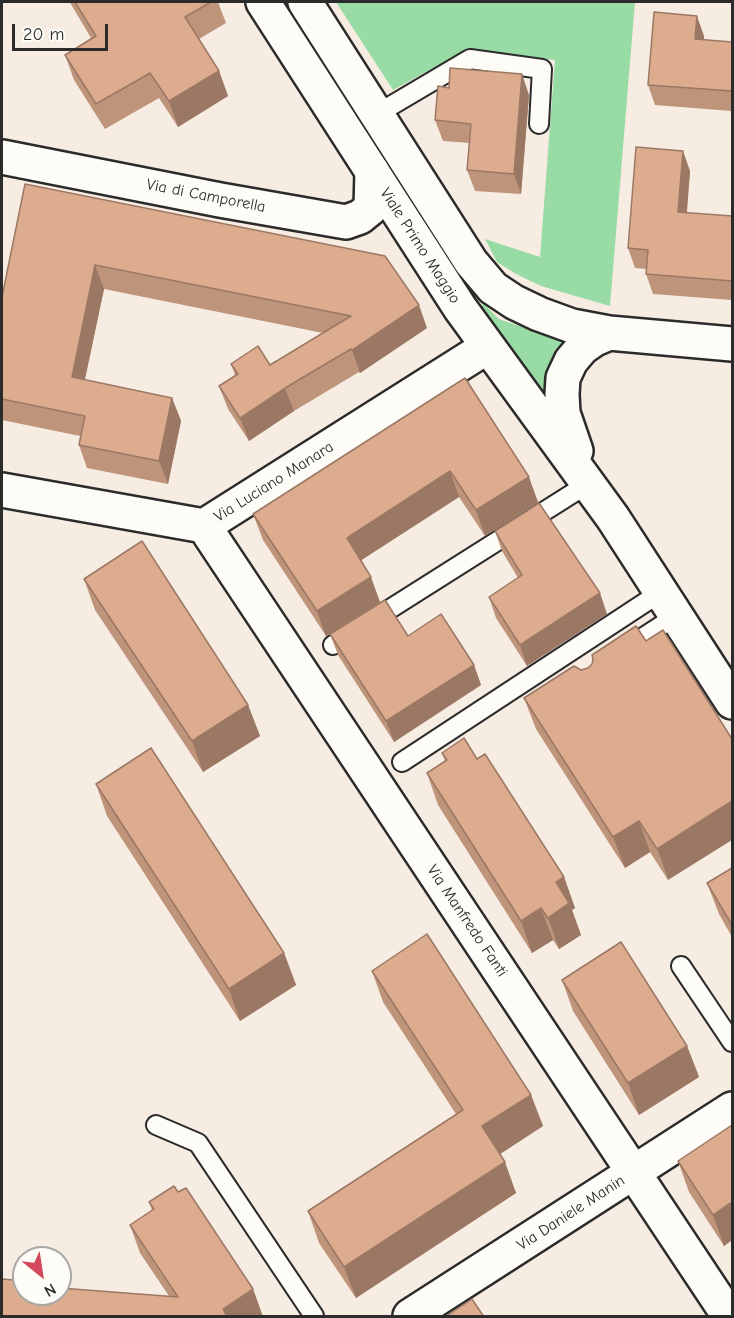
<!DOCTYPE html>
<html>
<head>
<meta charset="utf-8">
<style>
	body { margin:0 }
	#map { position:relative; width:734px; height:1318px; overflow:hidden; background:#f7ece2; font-family:"Comic Neue",sans-serif }
	canvas { display:block }
	.frame { position:absolute; inset:0; border:3px solid #2b2b2b; pointer-events:none }
	.north { position:absolute; left:12px; top:1246px; width:60px; height:60px; box-sizing:border-box; background:#fdfcf7; border:2px solid #a9a8a5; border-radius:50%; rotate:150deg; font-size:16px; font-weight:700; line-height:24px; text-align:center; color:#2b2b2b }
	.north::after { content:''; display:block; margin:auto; width:21px; height:27px; background:#d1495b; clip-path:polygon(50% 0,100% 100%,50% 72%,0 100%) }
	.scale { position:absolute; left:12px; top:24px; width:96px; height:27px; box-sizing:border-box; border:3px solid #2b2b2b; border-top:0; padding-left:8px; font-size:18px; line-height:21px; white-space:nowrap; color:#2b2b2b; -webkit-text-stroke:4px #fdfcf7; paint-order:stroke }
</style>
</head>
<body>
<div id="map">
<canvas width="734" height="1318"></canvas>
<div class="frame"></div>
<div class="north">N</div>
<div class="scale">20 m</div>
</div>
<script>
const context = document.querySelector('canvas').getContext('2d');
context.lineJoin = 'round';
function fillPath(path, color) {
  context.fillStyle = color;
  context.fill(path, 'evenodd');
}
function shape(rows) {
  const path = new Path2D();
  for (const r of rows) {
    path.moveTo(r[0], r[1]);
    for (let i = 2; i < r.length; i += 2) path.lineTo(r[i], r[i + 1]);
  }
  return path;
}
function strokePath(path, color, width, dash) {
  context.strokeStyle = color;
  context.lineWidth = width;
  context.lineCap = dash ? 'butt' : 'round';
  context.setLineDash(dash || []);
  context.stroke(path);
}
function drawText(font, color, halo, rows, align = 'center') {
  context.font = font + ' "Comic Neue",sans-serif';
  context.lineWidth = 4.5;
  context.setLineDash([]);
  context.textBaseline = 'middle';
  context.strokeStyle = halo;
  context.fillStyle = color;
  for (const [text, x, y, turn = 0] of rows) {
    context.save();
    context.translate(x, y);
    context.rotate((+turn || 0) * Math.PI / 180);
    context.textAlign = isNaN(turn) ? turn : align;
    if (halo) context.strokeText(text, 0, 0);
    context.fillText(text, 0, 0);
    context.restore();
  }
}
fillPath(shape([
	[336,2,635,2,610,306,541,286,516,274,497,262,485,239,540,257,555,60,468,49,393,90],
	[484,304,499,319,525,328,562,333,565,337,543,398,477,307]
]), '#99dba5');
const lane = shape([
	[377,114,470,59,542,69,539,124],
	[333,645,589,483],
	[622,651,676,616],
	[402,762,661,592],
	[681,966,732,1042],
	[156,1125,198,1143,314,1316]
]);
const street = shape([
	[2,157,220,200,346,222,360,217,371,208,372,171],
	[2,490,204,526,487,347],
	[204,526,729,1316],
	[410,1316,732,1109]
]);
const secondary = shape([
	[263,2,460,308,613,518,732,702],
	[305,2,471,262,493,288,514,302,539,314,572,326,609,333,732,344],
	[576,451,563,413,562,394,563,378,571,361,582,348,595,339,609,333]
]);
strokePath(lane, '#2b2b2b', 22);
strokePath(street, '#2b2b2b', 38);
strokePath(secondary, '#2b2b2b', 38);
strokePath(lane, '#fdfcf7', 18);
strokePath(street, '#fdfcf7', 33);
strokePath(secondary, '#fdfcf7', 33);
fillPath(shape([
	[70,2,218,2,226,23,199,39,219,71,228,96,178,127,159,98,105,129,74,80,65,55,91,38,72,6],
	[704,36,704,40,732,42,732,111,655,105,648,85],
	[529,95,521,194,475,191,467,170,470,143,443,141,435,120],
	[690,171,687,213,732,216,732,300,653,294,646,274,646,269,635,268,628,248],
	[25,184,427,328,360,373,359,372,294,411,249,441,228,409,219,386,235,375,231,364,270,365,323,333,104,289,85,380,172,398,181,421,168,484,87,468,79,445,80,436,2,420,2,297],
	[465,378,538,502,485,536,459,497,361,560,380,602,326,636,263,540,253,514],
	[495,531,607,614,527,666,496,618,489,597,518,578,502,551],
	[84,579,248,705,260,736,203,772,95,610],
	[330,634,408,636,474,665,481,685,394,742,338,655],
	[592,664,668,880,650,852,625,868,536,729,524,698,581,670,588,668],
	[442,753,477,759,564,877,575,908,572,910,581,935,559,949,553,940,532,953,438,805,427,773,445,761],
	[96,784,284,953,296,985,240,1021,107,816],
	[732,868,732,937,719,914,707,883],
	[372,971,531,1095,543,1126,500,1154,516,1193,356,1298,319,1243,308,1211,456,1114,383,1002],
	[562,980,687,1046,699,1077,639,1115,573,1011],
	[732,1125,732,1240,724,1246,689,1192,678,1161],
	[178,1192,253,1289,263,1317,2,1317,24,1294,169,1296,140,1253,130,1225,152,1210,149,1202]
]), '#be947b');
fillPath(shape([
	[697,16,704,36,702,60,695,39],
	[219,71,228,96,178,127,169,101],
	[522,74,529,95,521,194,514,174],
	[683,151,690,171,685,231,678,212],
	[95,265,104,289,80,401,72,377],
	[419,305,427,328,360,373,352,350],
	[285,388,294,411,249,441,240,418],
	[172,398,181,421,168,484,159,461],
	[450,471,459,497,357,563,347,538],
	[529,477,538,502,485,536,476,510],
	[371,577,380,602,326,636,317,611],
	[600,593,607,614,527,666,520,645],
	[474,665,481,685,394,742,386,721],
	[248,705,260,736,203,772,192,741],
	[732,801,732,840,668,880,657,849],
	[639,821,650,852,625,868,613,837],
	[564,877,575,908,572,910,581,935,559,949,548,918,556,882],
	[541,908,553,940,532,953,521,921],
	[284,953,296,985,240,1021,229,989],
	[687,1046,699,1077,639,1115,628,1083],
	[531,1095,543,1126,494,1158,482,1126],
	[505,1162,516,1193,356,1298,344,1267],
	[730,1203,732,1212,732,1240,724,1246,713,1215],
	[253,1289,263,1317,225,1317,223,1309]
]), '#9b7864');
const building = shape([
	[75,2,211,2,185,17,219,71,169,101,150,73,96,104,65,55,96,36,75,2],
	[654,12,697,16,695,39,732,42,732,91,648,85,654,12],
	[450,68,522,74,514,174,467,170,471,124,435,120,438,86,449,88,450,68],
	[636,147,683,151,678,212,732,216,732,281,646,274,648,250,628,248,636,147],
	[25,184,385,256,419,305,352,350,351,349,285,388,240,418,219,386,238,374,231,364,258,346,270,365,351,316,95,265,72,377,172,398,159,461,79,445,85,416,2,399,2,297,25,184],
	[465,378,529,477,476,510,450,471,347,538,371,577,317,611,253,514,465,378],
	[539,503,600,593,520,645,489,597,522,575,495,531,539,503],
	[142,541,248,705,192,741,84,579,142,541],
	[385,600,408,636,441,614,474,665,386,721,330,634,385,600],
	[636,626,646,641,663,630,732,739,732,801,657,849,639,821,613,837,524,698,574,666,581,670,588,668,592,664,593,659,592,655,636,626],
	[464,738,477,759,485,754,564,877,556,882,569,903,548,918,541,908,521,921,427,773,447,760,442,753,464,738],
	[151,748,284,953,229,989,96,784,151,748],
	[732,868,732,925,707,883,732,868],
	[427,934,531,1095,482,1126,505,1162,344,1267,308,1211,463,1110,372,971,427,934],
	[621,942,687,1046,628,1083,562,980,621,942],
	[732,1125,732,1208,730,1203,713,1215,678,1161,732,1125],
	[174,1186,178,1192,186,1188,253,1289,223,1309,227,1317,2,1317,2,1279,24,1281,24,1294,60,1294,60,1288,178,1297,130,1225,154,1209,149,1202,174,1186],
	[472,1299,484,1317,445,1317,472,1299]
]);
fillPath(building, '#ddac8f');
strokePath(building, '#9b7864', 1.5);
drawText('16px', '#2b2b2b', '#fdfcf7', [
	["Via di Camporella",206,196,11],
	["Viale Primo Maggio",420,246,57],
	["Via Luciano Manara",274,482,-32],
	["Via Manfredo Fanti",467,921,56],
	["Via Daniele Manin",571,1213,-33]
]);
</script>
</body>
</html>
